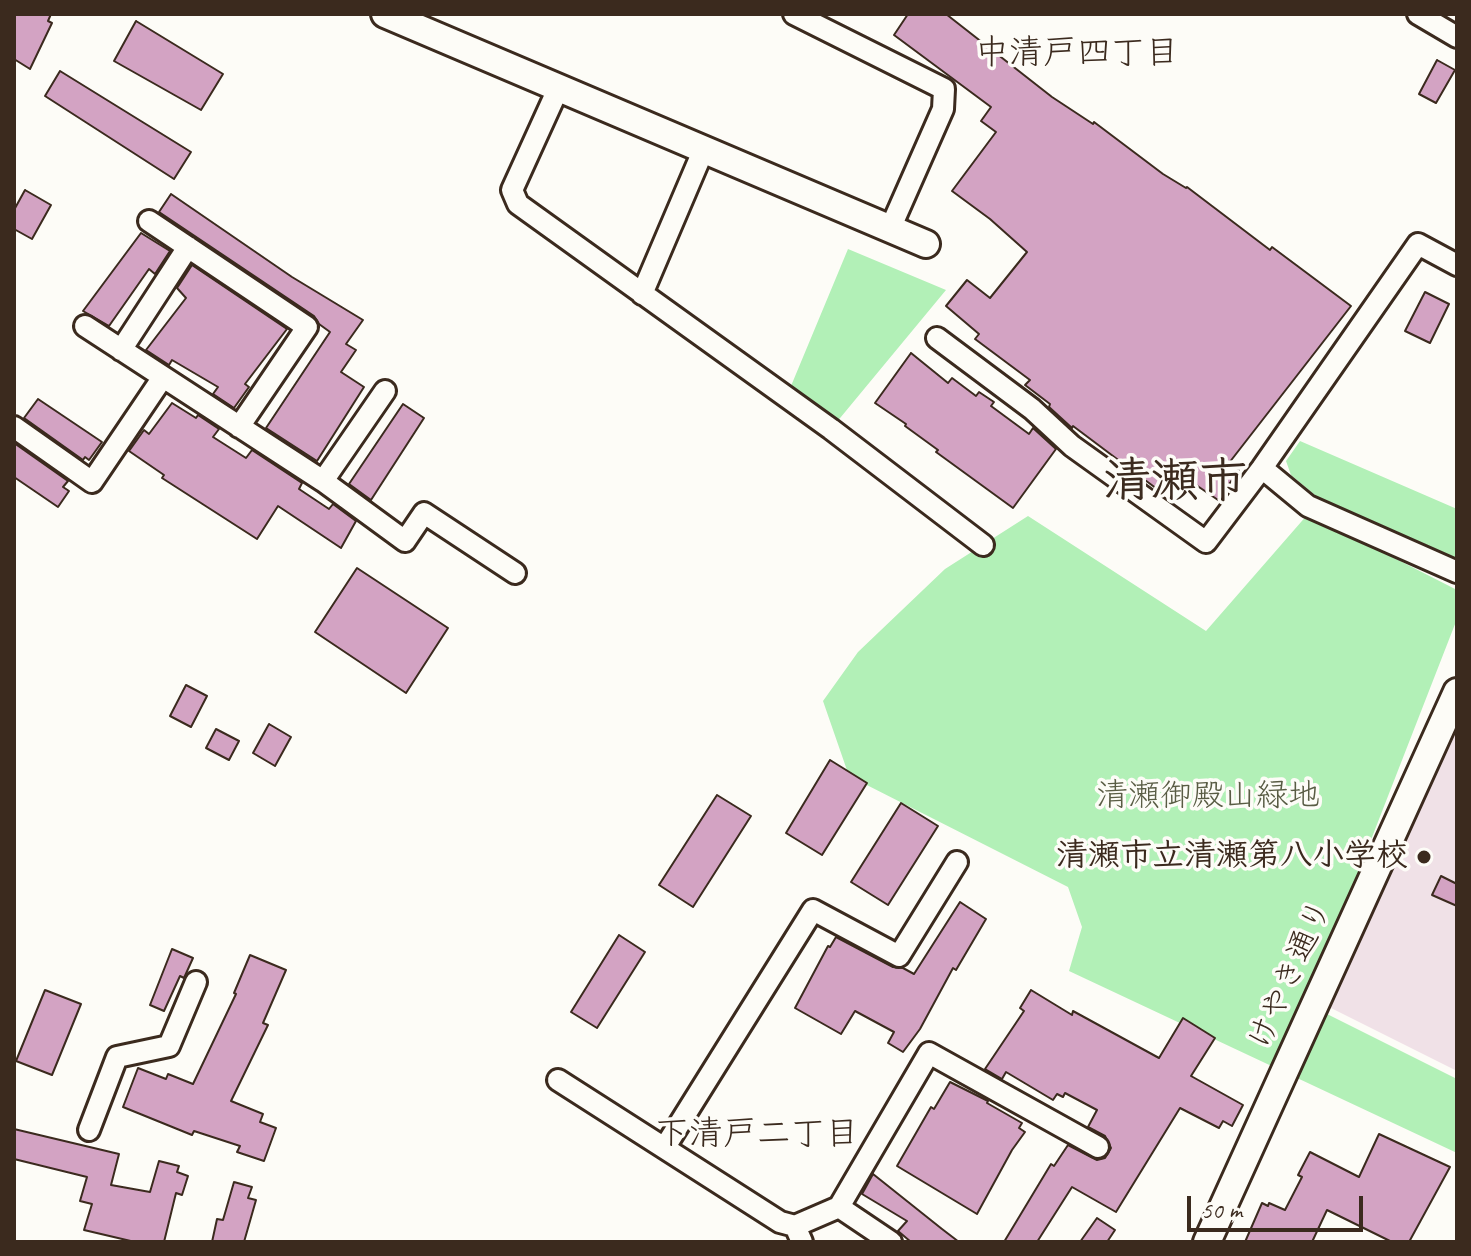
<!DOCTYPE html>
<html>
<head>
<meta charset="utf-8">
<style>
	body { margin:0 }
	#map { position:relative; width:1471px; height:1256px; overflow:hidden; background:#fdfcf7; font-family:Caveat,sans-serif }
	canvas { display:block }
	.frame { position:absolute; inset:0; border:16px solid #3b2a1e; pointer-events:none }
	.scale { position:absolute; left:1187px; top:1196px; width:176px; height:36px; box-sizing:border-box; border:4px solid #3b2a1e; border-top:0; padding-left:10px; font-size:24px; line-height:28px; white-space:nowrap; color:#3b2a1e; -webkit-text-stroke:6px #fdfcf7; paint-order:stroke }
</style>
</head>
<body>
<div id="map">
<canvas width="1471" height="1256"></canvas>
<div class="frame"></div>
<div class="scale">50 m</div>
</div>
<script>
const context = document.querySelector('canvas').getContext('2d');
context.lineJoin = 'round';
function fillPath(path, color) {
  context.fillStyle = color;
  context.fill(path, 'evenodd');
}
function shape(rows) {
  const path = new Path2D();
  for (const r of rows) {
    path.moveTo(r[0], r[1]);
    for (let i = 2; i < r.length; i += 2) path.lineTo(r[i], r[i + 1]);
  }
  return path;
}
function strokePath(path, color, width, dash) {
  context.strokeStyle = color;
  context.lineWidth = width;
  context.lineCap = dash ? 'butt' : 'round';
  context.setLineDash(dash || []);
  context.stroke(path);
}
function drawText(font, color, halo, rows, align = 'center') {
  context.font = font + ' Caveat,"Klee One",sans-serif';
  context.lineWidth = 7;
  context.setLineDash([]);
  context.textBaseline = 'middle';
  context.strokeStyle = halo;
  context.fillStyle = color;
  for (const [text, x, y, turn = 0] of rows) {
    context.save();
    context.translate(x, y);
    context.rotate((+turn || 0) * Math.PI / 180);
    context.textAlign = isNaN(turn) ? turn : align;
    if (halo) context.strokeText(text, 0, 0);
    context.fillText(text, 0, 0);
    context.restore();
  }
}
fillPath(shape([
	[1457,709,1457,1071,1325,1005]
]), '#f0e1e7');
fillPath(shape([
	[848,249,946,290,831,429,786,398],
	[1300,441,1457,509,1457,565,1316,496,1291,475,1286,461],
	[1308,514,1457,590,1457,619,1307,1004,1457,1079,1457,1153,1069,971,1082,927,1068,887,849,776,823,701,858,652,945,569,1028,516,1206,631]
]), '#b2f0b7');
const building = shape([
	[14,14,51,14,48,21,52,23,30,69,14,59,14,14],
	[908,14,946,14,1052,97,1093,124,1094,122,1163,174,1186,188,1187,187,1270,250,1272,247,1351,306,1229,463,1239,470,1218,500,1177,472,1169,482,1164,479,1157,489,1073,426,1072,428,1049,407,1050,404,1025,385,1030,380,975,339,979,334,946,306,967,280,990,298,1027,252,990,219,952,191,996,132,981,121,991,107,894,35,908,14],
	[136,21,223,74,201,110,114,61,136,21],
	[1437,60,1455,70,1436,103,1419,94,1437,60],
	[60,71,191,152,174,179,45,96,60,71],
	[25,190,51,205,32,239,14,229,14,210,25,190],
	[171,194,292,277,363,320,346,344,356,350,341,372,364,387,317,461,266,428,330,332,319,324,314,316,159,212,171,194],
	[141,233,170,251,155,274,149,269,109,326,83,311,141,233],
	[192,265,287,329,245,384,249,387,234,408,213,394,218,387,172,360,169,365,146,350,186,298,177,288,192,265],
	[1425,292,1449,304,1430,343,1405,331,1425,292],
	[911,353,948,383,952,378,976,396,979,392,994,402,991,406,1029,434,1033,428,1056,449,1013,508,936,452,938,450,905,426,906,424,875,403,911,353],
	[38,399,102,442,89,460,85,457,83,460,24,418,38,399],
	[172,403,196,418,198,415,219,429,213,437,246,458,252,450,302,483,299,489,329,509,333,504,356,521,341,548,278,506,257,539,162,478,164,475,129,451,144,430,149,434,172,403],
	[403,404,424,418,371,500,349,484,403,404],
	[14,443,68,481,63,487,69,491,58,507,14,477,14,443],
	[357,568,448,628,406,693,315,632,357,568],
	[186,685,207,696,191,727,170,716,186,685],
	[269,724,291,737,275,766,253,753,269,724],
	[216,729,239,741,229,760,206,748,216,729],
	[830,760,867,783,822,855,786,833,830,760],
	[717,795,751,816,693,907,659,885,717,795],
	[901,803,938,826,888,905,851,882,901,803],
	[1441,876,1457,884,1457,906,1432,895,1441,876],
	[960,902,986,919,956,970,953,968,920,1029,903,1052,888,1043,894,1032,855,1011,841,1034,795,1008,828,946,830,947,836,937,893,967,903,968,914,974,960,902],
	[619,935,645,952,597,1028,571,1012,619,935],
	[172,949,193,958,184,978,180,976,164,1011,150,1005,172,949],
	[250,955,286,970,263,1023,268,1025,231,1101,263,1114,260,1122,276,1128,264,1161,237,1152,240,1146,194,1131,192,1135,123,1107,138,1068,166,1079,168,1074,193,1084,236,994,234,993,250,955],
	[45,990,81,1004,52,1075,16,1061,45,990],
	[1031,990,1072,1015,1073,1011,1159,1058,1183,1018,1215,1038,1191,1076,1243,1105,1232,1126,1223,1121,1219,1128,1180,1108,1116,1212,1072,1187,1037,1242,1004,1242,1051,1164,1054,1166,1068,1145,1097,1160,1105,1158,1111,1148,1105,1136,1088,1127,1097,1110,1065,1093,1063,1097,1057,1094,1053,1100,1006,1072,1002,1079,985,1069,1024,1011,1020,1008,1031,990],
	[950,1082,988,1101,987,1103,1022,1123,1019,1128,1025,1132,1012,1150,977,1214,897,1166,931,1107,934,1109,950,1082],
	[14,1129,119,1154,111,1185,150,1192,159,1161,179,1166,177,1172,188,1176,182,1195,176,1193,164,1242,135,1242,84,1230,92,1204,80,1201,87,1177,14,1159,14,1129],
	[1379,1134,1450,1167,1409,1242,1392,1242,1327,1210,1312,1242,1245,1242,1262,1203,1268,1206,1269,1203,1285,1210,1302,1177,1298,1175,1310,1152,1359,1177,1379,1134],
	[873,1174,942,1229,959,1242,911,1242,898,1231,907,1221,862,1194,873,1174],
	[234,1182,252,1187,248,1198,256,1200,244,1242,212,1242,217,1219,223,1220,234,1182],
	[1097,1218,1115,1230,1107,1242,1080,1242,1097,1218]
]);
fillPath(building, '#d3a3c3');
strokePath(building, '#3b2a1e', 2);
const minor = shape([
	[794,14,944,89,943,109,890,229],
	[1418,14,1457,37],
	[558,89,512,190,518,204,831,429,983,545],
	[149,221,307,327,239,427],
	[642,294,703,151],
	[85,326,323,481,405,541,424,513,515,573],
	[937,338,1032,409,1072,446,1206,542,1262,468,1418,244,1457,265],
	[121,350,188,247],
	[14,427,92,482,163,377],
	[1262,468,1308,506,1457,572],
	[323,481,385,391],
	[558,1080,780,1222,795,1226],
	[89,1130,117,1057,169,1046,196,982],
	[665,1147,813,910,899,956,957,862],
	[802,1242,795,1226,839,1207],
	[891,1242,839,1207,929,1053,1098,1147]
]);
const tertiary = shape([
	[385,14,926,244],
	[1207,1242,1457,692]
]);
strokePath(minor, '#3b2a1e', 26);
strokePath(tertiary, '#3b2a1e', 32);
strokePath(minor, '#fdfcf7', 20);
strokePath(tertiary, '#fdfcf7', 26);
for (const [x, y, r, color] of [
	[1424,857,8,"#3b2a1e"]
]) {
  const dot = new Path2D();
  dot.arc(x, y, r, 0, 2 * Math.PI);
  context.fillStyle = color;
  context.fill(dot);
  strokePath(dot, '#fdfcf7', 3);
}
drawText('32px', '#595c44', '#fdfcf7', [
	["清瀬御殿山緑地",1208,797]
]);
drawText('bold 32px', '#3b2a1e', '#fdfcf7', [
	["清瀬市立清瀬第八小学校",1408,857]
], 'right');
drawText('32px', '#3b2a1e', '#fdfcf7', [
	["けやき通り",1291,975,-66]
]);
drawText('34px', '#3b2a1e', '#fdfcf7', [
	["中清戸四丁目",1077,54],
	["下清戸二丁目",757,1135]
]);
drawText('bold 48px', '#3b2a1e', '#fdfcf7', [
	["清瀬市",1175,483]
]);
</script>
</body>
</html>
